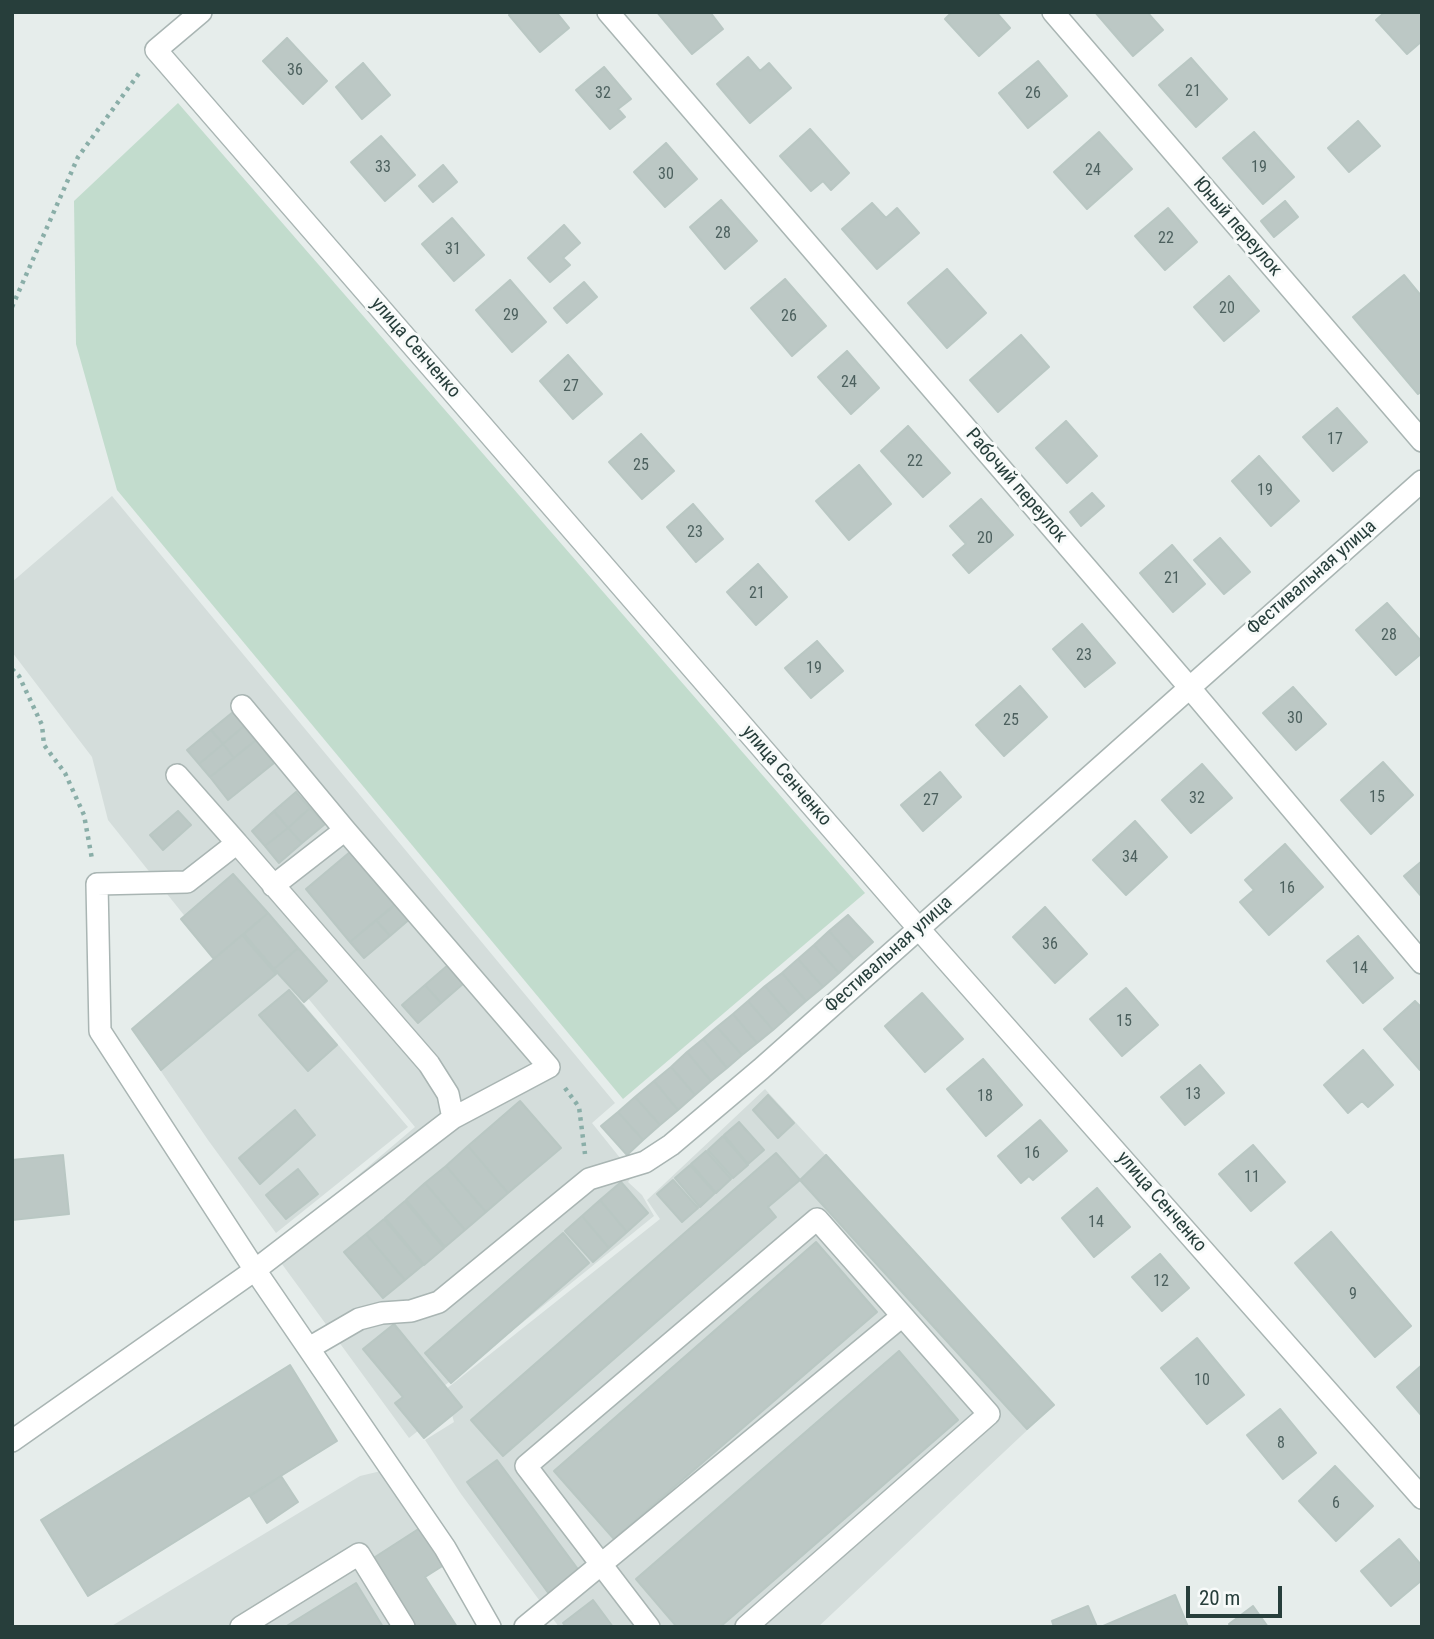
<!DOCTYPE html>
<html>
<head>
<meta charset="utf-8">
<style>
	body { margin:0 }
	#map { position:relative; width:1434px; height:1639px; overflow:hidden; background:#e6edeb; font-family:"Roboto Condensed",sans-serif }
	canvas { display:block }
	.frame { position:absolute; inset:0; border:14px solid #273e3b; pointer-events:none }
	.scale { position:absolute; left:1186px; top:1586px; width:96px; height:32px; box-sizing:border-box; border:4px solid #273e3b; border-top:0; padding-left:9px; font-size:21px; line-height:24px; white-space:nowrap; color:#273e3b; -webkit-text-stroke:5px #f7faf9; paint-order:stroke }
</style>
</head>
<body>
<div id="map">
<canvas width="1434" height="1639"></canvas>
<div class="frame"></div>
<div class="scale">20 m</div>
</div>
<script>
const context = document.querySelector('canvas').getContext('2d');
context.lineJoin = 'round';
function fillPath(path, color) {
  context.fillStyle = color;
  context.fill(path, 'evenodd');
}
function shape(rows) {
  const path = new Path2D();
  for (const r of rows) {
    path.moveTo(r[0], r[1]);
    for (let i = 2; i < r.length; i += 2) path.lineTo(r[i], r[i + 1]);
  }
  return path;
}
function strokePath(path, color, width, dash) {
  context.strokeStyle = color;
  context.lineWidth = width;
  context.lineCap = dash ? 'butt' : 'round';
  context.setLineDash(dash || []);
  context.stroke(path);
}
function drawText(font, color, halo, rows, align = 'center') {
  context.font = font + ' "Roboto Condensed",sans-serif';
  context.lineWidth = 6;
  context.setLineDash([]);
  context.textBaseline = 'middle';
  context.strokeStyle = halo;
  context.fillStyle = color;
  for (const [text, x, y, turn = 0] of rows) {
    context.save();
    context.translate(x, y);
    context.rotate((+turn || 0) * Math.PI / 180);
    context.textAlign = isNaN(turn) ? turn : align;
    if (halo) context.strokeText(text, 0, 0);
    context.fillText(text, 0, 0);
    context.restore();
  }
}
fillPath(shape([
	[112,496,615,1103,592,1123,633,1174,628,1182,642,1195,654,1216,438,1391,442,1412,409,1438,271,1249,415,1127,248,926,215,954,108,820,92,757,12,652,12,582],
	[244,934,408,1127,276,1233,208,1140,132,1029],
	[765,1089,1054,1405,818,1627,559,1627,461,1494,425,1440,454,1422,445,1390,660,1219,647,1200],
	[381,1471,444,1565,425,1578,457,1627,110,1627,360,1476]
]), '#d4dddb');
fillPath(shape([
	[178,103,865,893,623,1099,117,490,76,344,74,201]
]), '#c2dccd');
const building = shape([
	[513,12,556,12,569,28,540,52,509,15,513,12],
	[657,12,710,12,723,29,692,54,657,12],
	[952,12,996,12,1010,28,979,56,945,19,952,12],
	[1095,12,1147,12,1163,30,1133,56,1095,12],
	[1385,12,1422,12,1422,41,1407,54,1376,20,1385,12],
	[287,38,327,81,303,104,263,61,287,38],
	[748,57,760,71,769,63,791,88,750,123,717,84,748,57],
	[1191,58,1227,99,1196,127,1159,85,1191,58],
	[1038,61,1067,96,1028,128,999,93,1038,61],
	[363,63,390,95,362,119,336,87,363,63],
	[604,67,631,99,618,109,625,117,610,129,576,90,604,67],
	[1358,121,1380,146,1349,172,1328,148,1358,121],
	[810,129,849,173,831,190,823,181,811,191,780,156,810,129],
	[1099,132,1132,169,1087,209,1054,172,1099,132],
	[1254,132,1294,177,1263,204,1223,158,1254,132],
	[381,136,415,175,385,201,351,162,381,136],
	[666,143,697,179,665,207,634,172,666,143],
	[443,165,457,182,433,202,419,186,443,165],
	[721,200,757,241,725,269,690,227,721,200],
	[1285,201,1298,217,1274,237,1261,221,1285,201],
	[872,203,886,218,897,208,919,233,877,269,842,229,872,203],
	[1168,208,1197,242,1165,270,1135,236,1168,208],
	[452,218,484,255,454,281,422,244,452,218],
	[564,225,580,243,563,258,570,265,550,282,528,258,564,225],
	[947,269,986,313,947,348,908,303,947,269],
	[1404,275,1422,297,1422,391,1418,394,1353,317,1404,275],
	[1229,276,1259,311,1224,341,1194,307,1229,276],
	[785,279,826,326,792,356,751,308,785,279],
	[510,280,546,322,512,352,476,310,510,280],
	[584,282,597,297,567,323,554,308,584,282],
	[1021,335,1049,367,998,412,970,380,1021,335],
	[847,351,879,388,851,414,818,377,847,351],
	[568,355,602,394,573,419,540,381,568,355],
	[1337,408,1367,442,1333,471,1303,437,1337,408],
	[1066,421,1097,456,1067,483,1036,448,1066,421],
	[908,426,950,473,923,497,881,451,908,426],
	[641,434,674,471,642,499,609,462,641,434],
	[1259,456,1299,501,1271,526,1232,481,1259,456],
	[859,465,891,504,849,540,816,501,859,465],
	[1092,493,1104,506,1081,526,1070,512,1092,493],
	[981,499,1013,535,969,573,953,555,966,544,950,526,981,499],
	[693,504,723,539,696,562,667,527,693,504],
	[1220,538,1250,572,1224,594,1194,560,1220,538],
	[1172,545,1205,584,1173,612,1140,573,1172,545],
	[758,564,787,597,756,625,727,592,758,564],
	[1387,603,1422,642,1422,653,1396,675,1356,630,1387,603],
	[1082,624,1115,663,1085,687,1053,649,1082,624],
	[817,641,843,671,811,698,785,668,817,641],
	[1020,686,1047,717,1004,756,976,725,1020,686],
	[1293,687,1326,724,1296,750,1263,713,1293,687],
	[233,712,244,726,223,744,211,730,233,712],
	[244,726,256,740,234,758,223,744,244,726],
	[211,730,223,744,199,764,187,750,211,730],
	[256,740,274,763,228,800,210,777,256,740],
	[223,744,234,758,210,777,199,764,223,744],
	[1383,762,1413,795,1371,834,1341,800,1383,762],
	[1202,764,1232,798,1191,833,1162,800,1202,764],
	[940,772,961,797,923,831,901,805,940,772],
	[296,792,310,808,288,828,274,811,296,792],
	[310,808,325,824,302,843,288,828,310,808],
	[178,811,191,825,163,850,150,835,178,811],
	[274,811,288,828,265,846,252,831,274,811],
	[1135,821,1167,857,1126,895,1093,860,1135,821],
	[288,828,302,843,279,863,265,846,288,828],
	[1285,844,1323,887,1269,935,1240,902,1254,890,1245,880,1285,844],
	[350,852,395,905,350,942,306,889,350,852],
	[1422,861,1422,897,1404,876,1422,861],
	[233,874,268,913,214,959,181,919,233,874],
	[399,901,412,917,390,936,376,920,399,901],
	[1045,907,1087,954,1055,983,1013,937,1045,907],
	[268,913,298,948,274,969,244,934,268,913],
	[848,915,873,942,854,959,829,931,848,915],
	[376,920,390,936,364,958,350,942,376,920],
	[829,931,854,959,839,973,814,945,829,931],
	[242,935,276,974,161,1070,132,1029,242,935],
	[1358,936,1393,978,1363,1003,1327,961,1358,936],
	[814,945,839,973,823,987,798,959,814,945],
	[298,948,327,981,304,1002,274,969,298,948],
	[798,959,823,987,806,1001,782,973,798,959],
	[448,965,464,983,441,1003,425,985,448,965],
	[782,973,806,1001,790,1015,765,986,782,973],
	[425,985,441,1003,418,1023,402,1005,425,985],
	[765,986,790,1015,773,1030,748,1001,765,986],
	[1126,988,1158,1025,1122,1056,1090,1019,1126,988],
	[289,990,337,1045,308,1071,259,1015,289,990],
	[922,993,963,1039,925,1072,885,1026,922,993],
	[748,1001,773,1030,757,1043,733,1014,748,1001],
	[1415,1001,1422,1008,1422,1068,1420,1070,1384,1029,1415,1001],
	[733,1014,757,1043,742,1055,717,1027,733,1014],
	[717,1027,742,1055,727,1068,703,1039,717,1027],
	[703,1039,727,1068,711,1081,687,1052,703,1039],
	[1363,1050,1393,1085,1368,1107,1362,1101,1348,1113,1324,1085,1363,1050],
	[687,1052,711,1081,695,1095,671,1067,687,1052],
	[983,1059,1022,1105,986,1136,947,1089,983,1059],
	[1200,1065,1224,1093,1185,1125,1161,1097,1200,1065],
	[671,1067,695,1095,678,1110,654,1081,671,1067],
	[654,1081,678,1110,660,1125,635,1097,654,1081],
	[768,1095,794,1123,778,1138,753,1110,768,1095],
	[635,1097,660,1125,643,1140,618,1112,635,1097],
	[520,1101,561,1148,508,1193,468,1146,520,1101],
	[295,1110,315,1135,260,1184,239,1158,295,1110],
	[618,1112,643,1140,627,1155,601,1126,618,1112],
	[1040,1120,1067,1151,1033,1180,1029,1176,1021,1183,998,1156,1040,1120],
	[739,1122,764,1150,748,1164,724,1135,739,1122],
	[723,1136,748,1165,733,1178,708,1150,723,1136],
	[1253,1145,1285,1182,1251,1211,1219,1174,1253,1145],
	[468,1146,508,1193,486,1212,446,1166,468,1146],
	[706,1151,731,1179,716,1193,691,1164,706,1151],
	[776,1153,800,1180,768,1207,776,1217,503,1456,471,1420,776,1153],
	[63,1155,69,1214,12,1220,12,1160,63,1155],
	[826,1155,1054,1405,1027,1429,800,1180,826,1155],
	[690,1165,715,1193,700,1207,675,1178,690,1165],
	[446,1166,486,1212,465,1230,425,1183,446,1166],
	[298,1169,318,1194,286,1219,266,1195,298,1169],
	[673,1180,698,1208,682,1222,657,1194,673,1180],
	[621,1182,648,1213,627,1232,600,1200,621,1182],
	[425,1183,465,1230,445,1247,406,1200,425,1183],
	[1097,1188,1130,1227,1094,1257,1062,1218,1097,1188],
	[600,1200,627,1232,609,1248,582,1216,600,1200],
	[405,1201,444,1248,424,1265,385,1218,405,1201],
	[582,1216,609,1248,593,1262,565,1231,582,1216],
	[384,1219,423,1265,405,1280,366,1234,384,1219],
	[1331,1232,1411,1326,1375,1357,1295,1263,1331,1232],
	[563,1233,589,1263,451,1383,425,1353,563,1233],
	[366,1234,405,1280,383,1298,344,1252,366,1234],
	[816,1242,877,1312,614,1539,554,1471,816,1242],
	[1160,1254,1189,1288,1162,1311,1132,1277,1160,1254],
	[394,1324,462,1407,424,1438,395,1403,403,1397,363,1349,394,1324],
	[1197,1338,1244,1395,1207,1424,1161,1368,1197,1338],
	[899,1351,958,1420,720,1627,677,1627,636,1579,899,1351],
	[290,1365,337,1441,88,1596,41,1520,290,1365],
	[1422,1365,1422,1416,1397,1387,1422,1365],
	[1280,1409,1316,1453,1283,1479,1247,1435,1280,1409],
	[497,1460,583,1576,552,1598,467,1482,497,1460],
	[1335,1466,1373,1506,1336,1541,1299,1501,1335,1466],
	[281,1476,298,1502,267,1523,250,1496,281,1476],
	[420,1528,444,1565,425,1577,457,1627,415,1627,372,1559,420,1528],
	[1399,1539,1422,1566,1422,1580,1391,1606,1361,1571,1399,1539],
	[356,1583,383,1627,285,1627,356,1583],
	[1175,1595,1188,1627,1101,1627,1175,1595],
	[593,1600,613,1627,566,1627,563,1623,593,1600],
	[1088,1606,1097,1627,1054,1627,1052,1621,1088,1606],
	[1253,1606,1268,1627,1231,1627,1229,1624,1253,1606]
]);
fillPath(building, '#bcc8c5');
strokePath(building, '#b9c7c3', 2);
const minor = shape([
	[201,12,156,50,919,929,1422,1498],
	[608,12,1189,687,1422,963],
	[1053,12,1422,441],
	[242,706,345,830,549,1067,453,1118],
	[177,775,237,843],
	[273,886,345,830],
	[309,1348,359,1319,382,1313,411,1311,439,1302,589,1179,645,1162,671,1145,761,1069,1422,481],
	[12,1441,255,1270,453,1118,448,1094,429,1064,237,843,187,882,97,884,100,1031,255,1270,445,1548,490,1627],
	[241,1627,359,1554,404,1627],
	[525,1627,901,1317],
	[649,1627,526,1466,817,1219,989,1414,746,1627]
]);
strokePath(minor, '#a9b5b3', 24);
strokePath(shape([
	[12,307,78,157,140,72],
	[12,669,19,676,42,725,44,745,65,773,84,815,92,859],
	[565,1088,579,1107,585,1154]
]), '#8aaea8', 4.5, [3.5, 5]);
strokePath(minor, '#fff', 21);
drawText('16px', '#4c605e', null, [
	["36",295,71],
	["21",1193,92],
	["32",603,94],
	["26",1033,94],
	["33",383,168],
	["19",1259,168],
	["24",1093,171],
	["30",666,175],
	["28",723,234],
	["22",1166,239],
	["31",453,250],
	["20",1227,309],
	["29",511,316],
	["26",789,317],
	["24",849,383],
	["27",571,387],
	["17",1335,440],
	["22",915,462],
	["25",641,466],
	["19",1265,491],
	["23",695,533],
	["20",985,539],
	["21",1172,579],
	["21",757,594],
	["28",1389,636],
	["23",1084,656],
	["19",814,669],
	["30",1295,719],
	["25",1011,721],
	["15",1377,798],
	["32",1197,799],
	["27",931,801],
	["34",1130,858],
	["16",1287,889],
	["36",1050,945],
	["14",1360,969],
	["15",1124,1022],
	["13",1193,1095],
	["18",985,1097],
	["16",1032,1154],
	["11",1252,1178],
	["14",1096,1223],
	["12",1161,1282],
	["9",1353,1295],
	["10",1202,1381],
	["8",1281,1444],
	["6",1336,1504]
]);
drawText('19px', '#273e3b', '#f7faf9', [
	["Юный переулок",1237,227,49],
	["улица Сенченко",415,348,49],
	["Рабочий переулок",1016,486,49],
	["Фестивальная улица",1312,578,-41],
	["улица Сенченко",786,776,49],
	["Фестивальная улица",889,955,-42],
	["улица Сенченко",1161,1202,49]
]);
</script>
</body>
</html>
